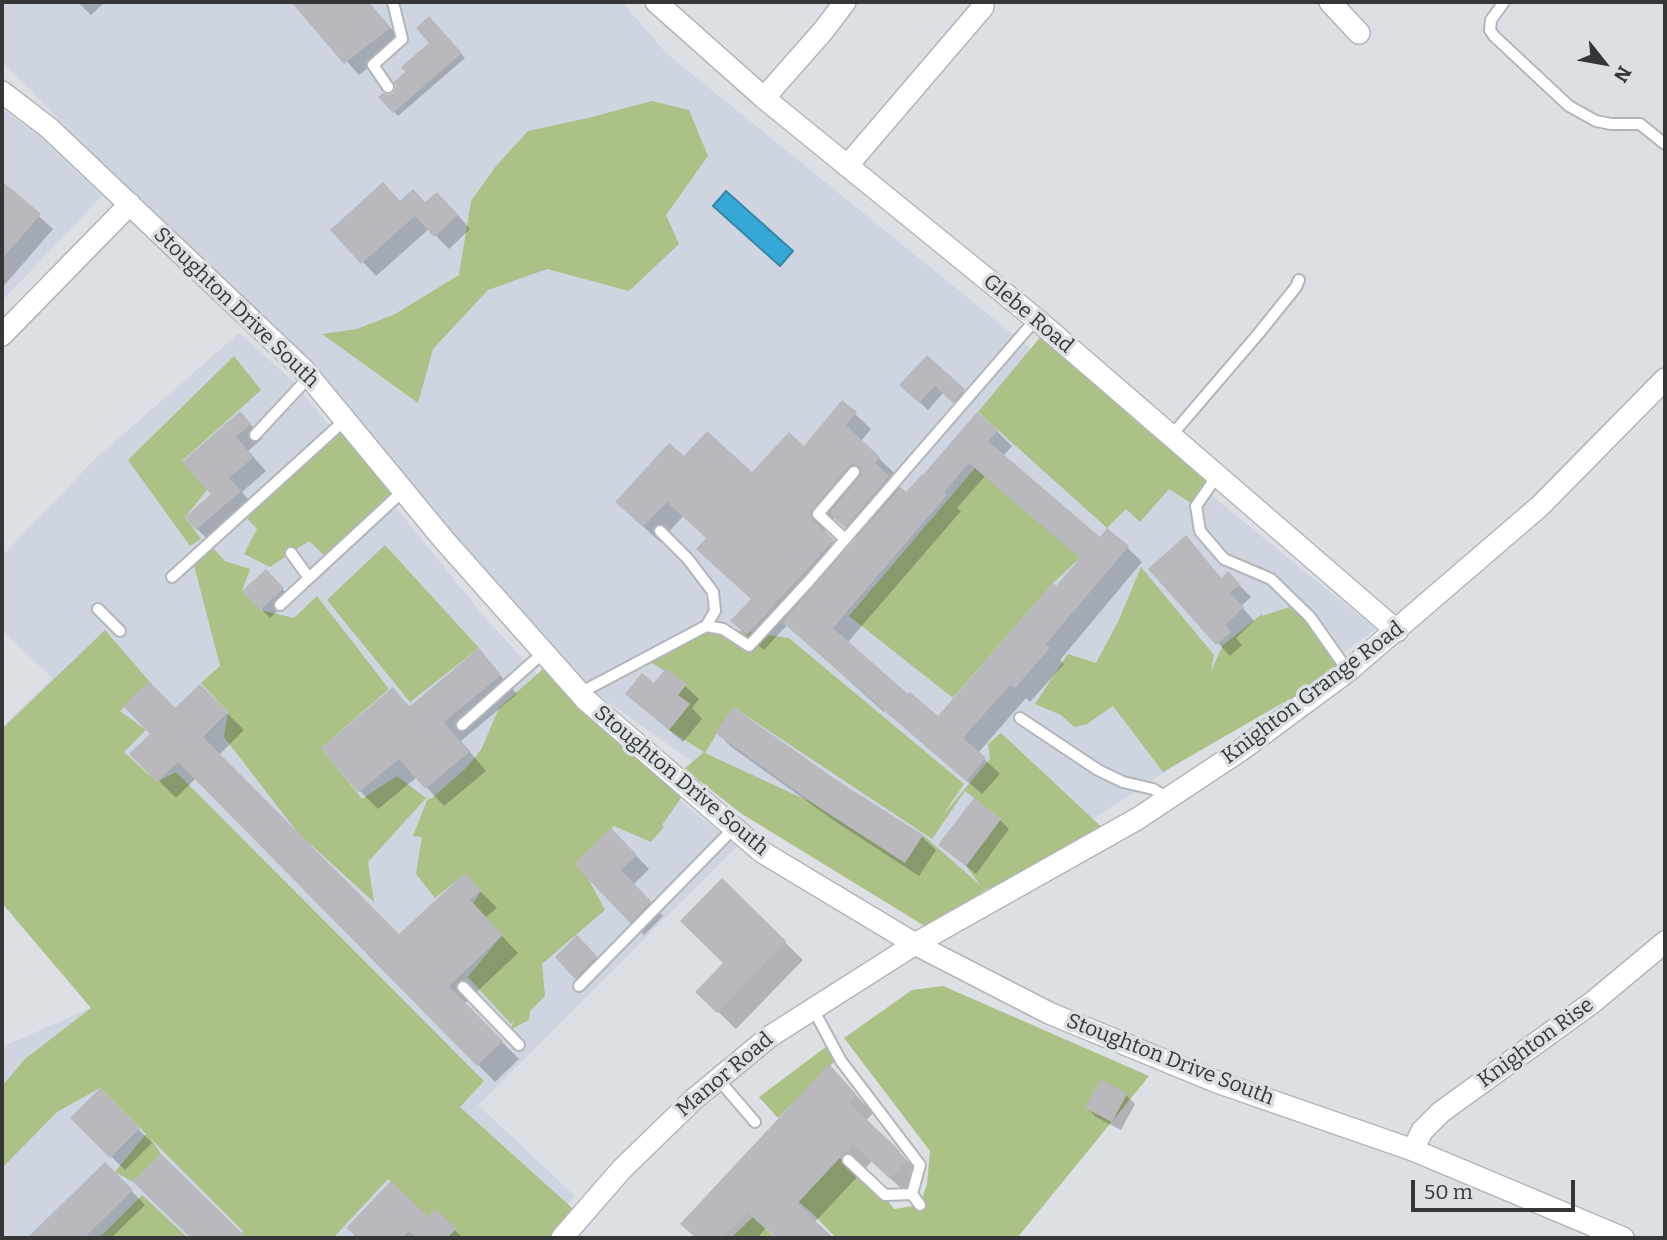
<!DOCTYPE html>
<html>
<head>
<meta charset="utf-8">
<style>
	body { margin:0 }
	#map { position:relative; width:1667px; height:1240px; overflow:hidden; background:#dcdfe4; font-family:Bitter,serif }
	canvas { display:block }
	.frame { position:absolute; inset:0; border:4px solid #353638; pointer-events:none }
	.north { position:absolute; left:1569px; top:28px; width:70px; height:70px; -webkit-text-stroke:5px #dcdfe4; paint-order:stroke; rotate:121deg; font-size:19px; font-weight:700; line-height:28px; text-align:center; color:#353638 }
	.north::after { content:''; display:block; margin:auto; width:24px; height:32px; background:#353638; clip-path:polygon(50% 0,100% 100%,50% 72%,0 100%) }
	.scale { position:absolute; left:1411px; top:1180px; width:164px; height:32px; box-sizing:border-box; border:4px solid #353638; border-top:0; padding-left:9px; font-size:21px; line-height:24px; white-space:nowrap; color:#353638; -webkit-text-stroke:5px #dcdfe4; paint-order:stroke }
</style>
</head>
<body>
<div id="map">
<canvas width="1667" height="1240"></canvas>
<div class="frame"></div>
<div class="north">N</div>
<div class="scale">50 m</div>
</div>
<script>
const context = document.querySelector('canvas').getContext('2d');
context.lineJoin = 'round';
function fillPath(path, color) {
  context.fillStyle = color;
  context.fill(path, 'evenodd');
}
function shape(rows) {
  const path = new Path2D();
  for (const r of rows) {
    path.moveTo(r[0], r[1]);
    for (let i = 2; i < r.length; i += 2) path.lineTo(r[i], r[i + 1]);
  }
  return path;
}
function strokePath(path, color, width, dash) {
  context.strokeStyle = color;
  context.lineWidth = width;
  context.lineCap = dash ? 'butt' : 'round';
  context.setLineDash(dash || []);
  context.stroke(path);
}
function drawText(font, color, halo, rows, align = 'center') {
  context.font = font + ' Bitter,serif';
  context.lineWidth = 7;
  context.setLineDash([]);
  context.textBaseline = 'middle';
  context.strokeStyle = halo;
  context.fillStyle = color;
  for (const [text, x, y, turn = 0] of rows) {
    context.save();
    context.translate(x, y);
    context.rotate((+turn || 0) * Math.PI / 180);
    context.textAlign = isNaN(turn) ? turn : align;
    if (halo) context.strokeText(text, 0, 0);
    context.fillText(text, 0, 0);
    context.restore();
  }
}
fillPath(shape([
	[2,2,622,2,666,53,1376,629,1322,668,928,928,588,688,320,383,2,62],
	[2,109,41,138,102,196,2,301],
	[239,333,295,383,487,620,582,723,737,846,478,1105,575,1196,538,1238,2,1238,2,1047,91,1008,2,903,2,727,52,678,2,630,2,556,96,458]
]), '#ced5e0');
fillPath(shape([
	[652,101,689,110,708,156,666,215,679,244,629,291,547,269,488,290,433,349,418,403,322,334,357,329,395,314,459,275,471,201,496,166,528,131,588,118],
	[1047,329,1217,476,1196,506,1169,489,1140,522,1126,509,1107,528,978,412],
	[234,356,261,390,182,461,207,490,185,517,201,539,190,546,128,460],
	[343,421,402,492,329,560,309,541,270,567,244,554,257,529,242,513],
	[975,468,1080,558,1053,583,953,698,849,616],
	[385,545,479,648,410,702,327,600],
	[213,548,225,561,250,569,242,591,261,610,294,618,317,596,389,689,321,748,362,799,397,776,426,798,368,862,374,902,298,833,224,737,228,712,201,683,220,666,194,565],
	[1141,567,1214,655,1211,671,1223,645,1262,614,1262,616,1296,605,1345,667,1163,772,1113,706,1087,724,1074,727,1061,715,1035,704,1068,654,1096,663,1118,622],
	[706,626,789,638,964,784,942,816,990,759,988,744,1001,733,1109,834,985,890,928,928,742,814,684,769,704,752,669,730,690,704,678,695,686,684,644,658],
	[733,707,932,839,965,791,1001,819,966,866,981,886,923,835,905,863,813,803,705,753],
	[105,630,149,681,120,711,146,730,124,752,157,782,176,772,484,1081,460,1107,581,1216,562,1238,447,1238,455,1228,436,1210,428,1217,388,1179,333,1238,236,1238,243,1231,150,1138,161,1154,133,1182,115,1172,146,1134,100,1088,57,1112,2,1168,2,1086,25,1059,91,1008,2,903,2,729],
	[552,661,688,788,662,825,664,827,651,842,614,826,578,860,605,910,542,964,545,996,530,1011,529,1020,510,1030,514,1020,511,1024,468,977,502,935,473,903,481,891,465,874,435,898,416,874,422,837,413,836,427,800,432,798,466,768,481,750,499,708],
	[943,986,1149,1076,1017,1238,836,1238,812,1213,771,1179,790,1159,816,1183,840,1158,882,1193,894,1209,920,1205,927,1184,930,1151,844,1038,912,990],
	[831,1043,839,1057,778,1118,759,1097],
	[142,1195,188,1238,99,1238],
	[753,1217,775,1238,731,1238]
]), '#abc186');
const water = shape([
	[726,191,793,251,780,266,713,206,726,191]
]);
fillPath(water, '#36a8d7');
strokePath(water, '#3686a7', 2);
fillPath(shape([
	[78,2,105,2,91,15],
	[294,2,373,2,370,4,402,41,359,75],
	[428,19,465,58,398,116,380,97,394,94,432,43],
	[2,183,53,229,2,288,2,234,4,232,2,231],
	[401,203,451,207,470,229,449,249,429,229,376,276,333,230],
	[927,357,971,399,962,410,944,392,928,410,902,385],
	[240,413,263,438,248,451,266,471,242,492,253,505,211,542,197,529,213,495],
	[855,414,871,429,861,441,895,474,890,479,906,494,997,431,1012,446,1003,456,1100,539,1127,547,1142,562,1060,660,1064,664,1030,702,1026,698,978,753,1000,774,982,794,885,711,884,712,787,625,764,650,748,637,733,621,753,599,708,538,683,516,660,542,634,518,684,459,752,474,805,448],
	[985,476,1081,559,938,718,908,697,847,643,961,511,957,508],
	[835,517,858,539,845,553,827,536,825,530],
	[1186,537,1222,579,1228,574,1251,597,1241,606,1254,621,1236,638,1242,645,1230,656,1150,570],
	[266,572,291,598,270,618,245,592],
	[478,651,517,694,461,741,486,771,444,806,417,777,378,809,360,791,393,690,410,707],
	[655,685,685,686,699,699,692,708,702,719,683,742,627,694],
	[200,686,244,730,219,755,399,937,465,876,497,908,485,918,518,953,464,1004,519,1059,495,1082,196,778,176,798,132,754],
	[717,732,837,783,922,837,936,850,919,876,836,822,730,746],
	[1000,820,1009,829,976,874,941,845],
	[611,830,649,869,633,885,663,916,644,935,576,864],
	[722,880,803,960,736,1029,698,992,725,963],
	[577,938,605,966,585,986,557,957],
	[829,1066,873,1113,866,1121,914,1167,924,1180,909,1196,872,1161,815,1222,831,1238,777,1238,766,1228,757,1238,697,1238,682,1223],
	[100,1090,152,1143,125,1170,72,1118],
	[1126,1095,1135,1104,1121,1130,1096,1117,1087,1108],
	[105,1164,145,1205,111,1238,29,1238],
	[436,1212,463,1238,351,1238,355,1234,428,1219]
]), '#0003');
fillPath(shape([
	[291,2,369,2,390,28,344,64],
	[429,16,462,53,393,113,378,97,383,93,388,95,393,93,396,87,394,82,405,72,401,67,429,43,416,28],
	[2,181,41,214,2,259],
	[383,182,400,201,413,189,425,202,437,192,458,215,434,237,415,216,361,264,330,230],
	[927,355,965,389,953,403,935,386,919,403,899,385],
	[842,400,857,412,846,425,880,457,875,463,889,476,845,528,829,513,862,474,859,466,852,464,848,467,810,513,813,520,834,540,747,635,730,621,751,599,696,549,706,538,667,502,643,527,615,502,669,443,684,456,707,431,752,472,789,432,804,446],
	[240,411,251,424,236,437,254,457,229,478,241,491,196,530,185,517,211,494,182,462],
	[977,412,998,430,988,441,1100,537,1107,528,1129,546,1046,644,1050,648,1015,688,1010,685,963,738,986,758,966,781,782,622,901,487,906,492,922,474,923,475],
	[969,463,1080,558,1056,586,1053,583,938,716,910,692,908,694,833,628,947,495,944,492],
	[1186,535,1221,578,1228,571,1240,584,1230,593,1244,607,1225,625,1231,632,1216,645,1148,569],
	[266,569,284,588,260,610,242,591],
	[479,648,501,675,444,722,469,752,425,789,399,759,358,793,321,748,393,687,409,707],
	[666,668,687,684,678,695,690,704,669,730,625,694,642,673,654,683],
	[149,681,175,708,200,684,228,712,203,737,399,934,465,873,481,890,470,900,503,935,449,986,503,1041,477,1066,178,762,157,782,129,754,150,734,123,706],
	[733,707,838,781,923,835,905,863,820,808,715,733],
	[974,798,1001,819,966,866,938,845],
	[611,828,637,855,621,870,651,901,630,923,574,864],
	[722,878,786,941,717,1013,695,992,723,963,680,921],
	[577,935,597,956,575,979,555,957],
	[829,1064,856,1094,849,1103,896,1147,907,1161,890,1179,853,1144,842,1155,797,1204,834,1238,776,1238,747,1212,722,1238,696,1238,680,1224],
	[1101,1079,1127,1094,1112,1122,1085,1108],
	[100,1088,140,1128,110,1158,70,1118],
	[161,1154,247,1238,191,1238,133,1182],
	[105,1162,133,1190,84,1238,27,1238],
	[391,1181,428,1217,436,1209,456,1229,447,1238,416,1238,409,1231,402,1238,358,1238,346,1228]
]), '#b8b8bd');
const lane = shape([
	[1504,2,1491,20,1490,30,1494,36,1569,106,1596,121,1611,124,1640,124,1665,144],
	[388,87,373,65,402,39,393,2],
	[255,435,309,377],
	[1171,436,1259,333,1296,287,1299,280],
	[1217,476,1196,506,1200,531,1224,559,1271,579,1310,617,1348,671],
	[660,531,688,559,713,592,715,611,706,626],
	[845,539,818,514,854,472],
	[291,553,309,578,403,491],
	[172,577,345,420],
	[280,605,309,578],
	[98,609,120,631],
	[580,693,706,626,723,629,749,646,809,581,1036,319],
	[1020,718,1098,770,1123,782,1153,789,1168,798],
	[462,725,544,652],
	[579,986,734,828],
	[463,987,519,1045],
	[813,1009,841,1061,920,1165,912,1194,885,1195,848,1160],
	[718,1079,755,1122],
	[912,1194,920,1205]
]);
const street = shape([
	[656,2,764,98,1036,319,1397,631],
	[1330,2,1359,33],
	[2,92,49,128,303,369,444,540,586,700,762,852,915,944,1049,1013,1217,1082,1413,1150,1623,1238],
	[764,98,823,31,845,2],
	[847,166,983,7],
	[2,335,130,204],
	[1413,1150,1422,1131,1441,1112,1593,1002,1665,942],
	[562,1238,622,1169,693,1100,769,1037,915,944,1137,819,1241,750,1348,671,1540,506,1665,379]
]);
strokePath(lane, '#b2b5ba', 14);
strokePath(street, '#b2b5ba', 24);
strokePath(lane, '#fff', 10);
strokePath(street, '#fff', 21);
drawText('21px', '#353638', '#dcdfe4', [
	["Stoughton Drive South",236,308,44],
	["Glebe Road",1028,314,40],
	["Knighton Grange Road",1313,693,-37],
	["Stoughton Drive South",681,781,40],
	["Knighton Rise",1536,1043,-36],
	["Stoughton Drive South",1170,1060,21],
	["Manor Road",725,1075,-40]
]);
</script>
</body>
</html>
